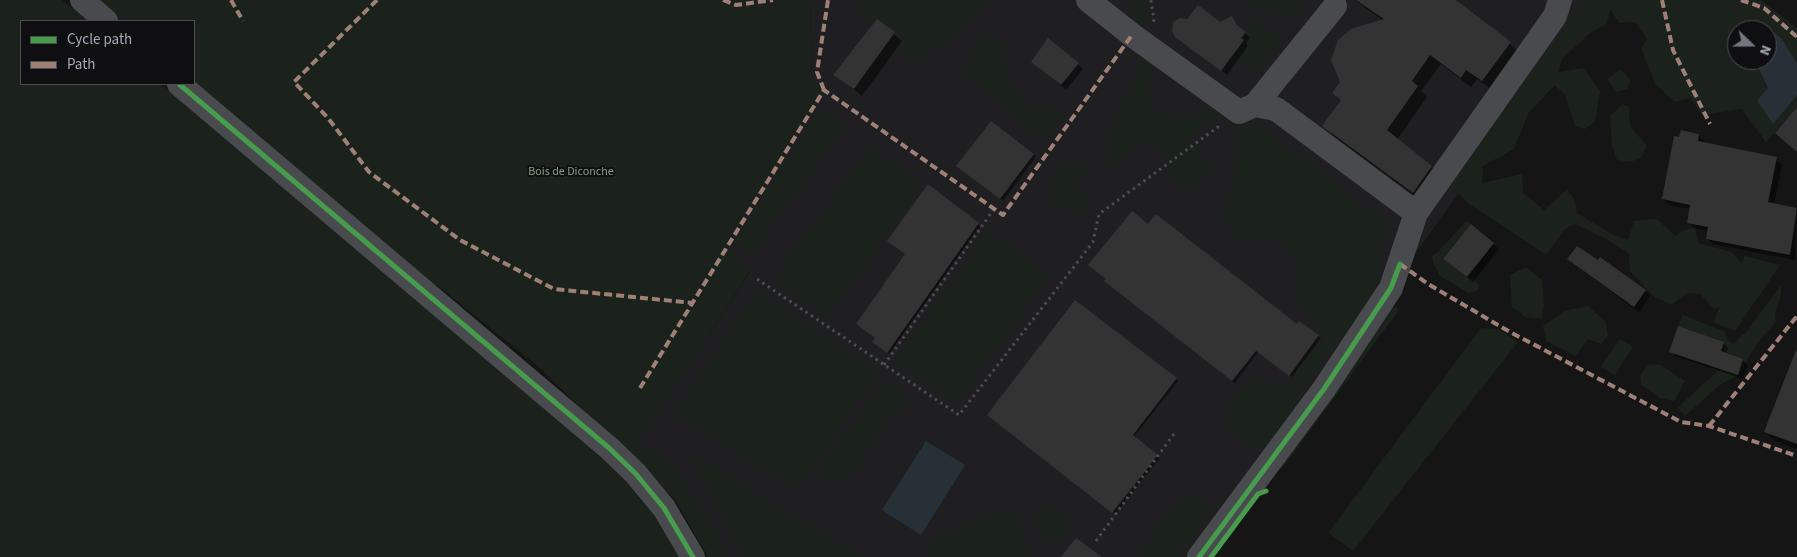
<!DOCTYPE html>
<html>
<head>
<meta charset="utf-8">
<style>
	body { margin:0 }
	#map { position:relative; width:1797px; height:557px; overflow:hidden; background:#151515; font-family:"Source Sans 3",sans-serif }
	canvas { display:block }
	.legend { position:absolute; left:20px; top:20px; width:175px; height:65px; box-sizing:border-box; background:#0f0f11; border:1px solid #4b4d53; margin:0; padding:6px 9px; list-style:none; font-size:15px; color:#a5abb7 }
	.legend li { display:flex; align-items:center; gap:10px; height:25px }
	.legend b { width:25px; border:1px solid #4b4d53 }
	.north { position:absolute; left:1727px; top:20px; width:50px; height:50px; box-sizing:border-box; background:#0f0f11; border:1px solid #4b4d53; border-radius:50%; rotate:112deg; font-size:14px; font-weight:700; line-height:20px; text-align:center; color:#a5abb7 }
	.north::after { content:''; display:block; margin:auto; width:18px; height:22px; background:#73767e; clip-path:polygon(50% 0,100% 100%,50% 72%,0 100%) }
</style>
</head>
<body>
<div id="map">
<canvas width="1797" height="557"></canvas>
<ul class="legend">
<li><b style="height:6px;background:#469c4c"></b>Cycle path</li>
<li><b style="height:6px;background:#9e8076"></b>Path</li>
</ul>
<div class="north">N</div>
</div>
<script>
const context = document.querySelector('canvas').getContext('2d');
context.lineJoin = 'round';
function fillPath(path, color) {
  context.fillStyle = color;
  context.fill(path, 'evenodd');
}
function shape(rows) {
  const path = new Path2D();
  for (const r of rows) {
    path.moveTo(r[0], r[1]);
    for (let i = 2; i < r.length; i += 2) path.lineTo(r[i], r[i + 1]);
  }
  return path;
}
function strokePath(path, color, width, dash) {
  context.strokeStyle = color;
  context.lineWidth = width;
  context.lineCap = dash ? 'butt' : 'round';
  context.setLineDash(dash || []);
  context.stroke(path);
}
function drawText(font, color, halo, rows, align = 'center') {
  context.font = font + ' "Source Sans 3",sans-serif';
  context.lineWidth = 4;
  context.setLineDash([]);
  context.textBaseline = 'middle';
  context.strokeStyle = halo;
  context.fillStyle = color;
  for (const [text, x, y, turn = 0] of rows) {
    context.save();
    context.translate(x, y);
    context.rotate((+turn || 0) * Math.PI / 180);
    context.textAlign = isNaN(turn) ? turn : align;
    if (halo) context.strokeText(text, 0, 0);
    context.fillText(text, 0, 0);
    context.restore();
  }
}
fillPath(shape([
	[810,0,1596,0,1199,557,720,557,637,446,750,272,725,250,823,90,812,80]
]), '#1f1f21');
fillPath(shape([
	[0,0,62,0,88,21,21,21,21,84,161,84,643,491,682,557,0,557],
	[95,0,810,0,812,80,824,90,725,250,750,271,638,446,659,454,699,501,729,557,708,557,676,501,540,368,438,286,367,237,194,83,194,21,120,21],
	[864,0,988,0,949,41,911,62,900,52,906,30,857,19],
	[1134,0,1146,0,1149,12,1146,27,1139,32,1129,17],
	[1244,0,1296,0,1304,11,1290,20,1272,8,1249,8],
	[1585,0,1761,0,1797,28,1797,107,1766,142,1742,109,1703,115,1690,98,1675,102,1656,85,1641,49,1647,39,1635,22,1619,23,1611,10,1606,24,1589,34,1562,59,1558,72,1583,68,1600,91,1595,122,1585,129,1575,126,1565,95,1555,85,1529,112,1514,149,1483,166,1482,183,1522,174,1523,193,1544,210,1567,189,1575,201,1577,213,1612,234,1628,240,1634,221,1657,219,1675,236,1685,230,1695,227,1698,243,1732,252,1741,263,1745,256,1780,265,1735,331,1713,322,1720,307,1714,309,1700,294,1687,293,1672,305,1654,297,1630,271,1629,254,1608,240,1575,224,1565,229,1546,255,1472,206,1450,187,1454,178],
	[1737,30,1767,30,1767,60,1737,60],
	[1254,20,1282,39,1255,75,1230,58],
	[986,33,1002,48,1008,82,1033,111,1054,104,1066,117,1047,137,1033,133,1009,108,966,78,972,45],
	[1141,42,1151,59,1149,101,1161,115,1178,120,1199,112,1217,97,1232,107,1190,140,1213,165,1199,185,1174,186,1163,148,1139,143,1120,169,1107,165,1109,136,1116,107,1132,90],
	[1621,69,1630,80,1628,89,1617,92,1607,79],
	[1622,104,1629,107,1630,126,1647,146,1641,158,1630,162,1617,160,1612,145,1610,117],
	[820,109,844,127,751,257,733,244],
	[1236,121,1265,129,1386,222,1377,286,1348,330,1297,398,1295,408,1274,443,1258,449,1242,441,1225,428,1224,420,1237,391,1251,380,1269,380,1286,388,1323,337,1319,324,1297,302,1297,267,1279,240,1238,239,1222,216,1235,168],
	[870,147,923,183,830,317,772,280],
	[1069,163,1080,163,1089,167,1075,188,1094,202,1087,211,1079,213,1057,207,1049,197,1051,183,1059,169],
	[1466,221,1471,224,1443,259,1480,285,1476,291,1468,293,1440,276,1433,263,1432,256,1437,253],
	[988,230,1051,274,956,405,894,363],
	[1526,267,1542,280,1544,304,1542,319,1525,317,1512,307,1510,275],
	[1781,285,1781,295,1775,313,1776,322,1758,342,1738,375,1721,384,1685,416,1677,408,1720,369,1724,342,1678,326,1683,315,1724,331,1727,340,1733,344,1748,330],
	[756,289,878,370,799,491,675,415],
	[1588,306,1606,322,1608,336,1601,344,1588,339,1576,356,1546,341,1543,326,1564,311],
	[1396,307,1399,310,1281,470,1277,463,1391,308],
	[1481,328,1498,329,1518,342,1353,551,1328,533],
	[1620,339,1633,347,1615,375,1601,367],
	[1649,364,1661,365,1685,381,1674,401,1659,398,1641,384,1640,375],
	[899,385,908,397,890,416,860,464,833,485,820,481,823,466,870,399,882,386],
	[694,455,859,557,744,557,692,460],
	[1190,496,1212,503,1209,515,1177,557,1140,557,1164,518],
	[1050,504,1067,514,1072,528,1060,541,1040,536,1032,526,1039,506],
	[992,511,1018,514,1030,557,925,557,938,538]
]), '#1b221c');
fillPath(shape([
	[1747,23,1761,23,1782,39,1797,64,1797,95,1773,124,1757,100,1768,88,1755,60,1767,60,1767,30,1745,30],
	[926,441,965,465,921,535,882,510]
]), '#283037');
fillPath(shape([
	[1354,0,1454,0,1521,53,1492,90,1477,79,1471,87,1441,64,1421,91,1427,97,1397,140,1442,177,1423,202,1334,136,1324,126,1342,101,1333,93,1384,21],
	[1231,18,1250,38,1246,44,1248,46,1227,75,1176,37,1219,24],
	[877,20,902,41,862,96,835,75],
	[1032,62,1078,64,1083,69,1066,90],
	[991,123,1036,157,1003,201,960,168],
	[1698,135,1704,141,1704,144,1776,159,1782,165,1774,204,1797,209,1795,260,1713,244,1707,238,1709,231,1694,228,1688,222,1691,209,1669,205,1663,199],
	[978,224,980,226,889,354,876,345,906,254],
	[1148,226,1298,325,1300,323,1321,338,1292,377,1258,352,1235,383,1108,283],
	[1471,226,1499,249,1473,282,1450,264],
	[1574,264,1645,291,1650,296,1639,312],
	[1723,343,1728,348,1726,354,1743,360,1748,365,1743,379,1676,356,1671,351],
	[1797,369,1797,449,1775,441,1766,432],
	[1176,379,1178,381,1134,437,1160,458,1115,514,991,417]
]), '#0007');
fillPath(shape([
	[1356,0,1456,0,1511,42,1482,81,1466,70,1461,78,1430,55,1412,81,1418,86,1387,130,1432,166,1413,193,1322,126,1341,100,1332,93,1340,82,1331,60,1338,40,1351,29,1384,19],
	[1198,5,1220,22,1232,16,1237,25,1246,32,1241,38,1244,40,1221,71,1175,37,1172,31,1173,22,1180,18,1187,19],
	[877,19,895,32,854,89,833,75],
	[1048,38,1079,63,1061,85,1031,62],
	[1797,107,1797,152,1775,133],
	[991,121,1034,154,1000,199,956,166],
	[1681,130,1699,134,1698,141,1777,157,1768,202,1797,208,1790,255,1706,239,1708,227,1687,223,1690,205,1662,199,1674,136,1679,137],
	[928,184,979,223,887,353,872,342,875,338,856,324,905,254,887,241],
	[1132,211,1148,224,1156,214,1297,324,1299,321,1319,335,1289,376,1256,351,1232,381,1104,281,1106,279,1088,265],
	[1471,224,1494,243,1467,277,1443,259],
	[1577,246,1598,260,1600,257,1646,290,1634,307,1567,259],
	[1075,300,1177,378,1133,435,1158,455,1112,513,987,415],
	[1678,326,1724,342,1721,351,1743,359,1738,375,1669,352],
	[1796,350,1797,351,1797,444,1764,432],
	[1076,538,1102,557,1061,557]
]), '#333334');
strokePath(shape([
	[1151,0,1154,20,1152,24],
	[757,279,959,415,1093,242,1099,214,1222,124],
	[884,365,994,209],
	[1096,541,1176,431]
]), '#4b4c50', 3, [2.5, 4]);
strokePath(shape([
	[82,0,106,21],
	[1088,0,1132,35,1239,112,1255,105],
	[179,84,609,448,635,473,664,508,693,557],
	[1416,213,1555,16,1560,0],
	[1199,557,1324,389,1391,288,1416,213,1276,109,1255,105,1335,6]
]), '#494a4e', 24);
strokePath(shape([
	[231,0,243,21],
	[377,0,294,82,328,118,369,172,460,240,554,289,693,303],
	[723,0,736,5,773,0],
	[1662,0,1673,50,1710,124],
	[1741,0,1764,8,1797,37],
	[824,90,817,72,828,0],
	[1400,264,1428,284,1510,332,1681,422,1709,426,1797,456],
	[640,388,824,90,1003,215,1132,35],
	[1709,426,1797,316]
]), '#9e8076', 4, [8, 4]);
strokePath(shape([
	[179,84,609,448,635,473,664,508,693,557],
	[1199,557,1324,389,1391,288,1400,264],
	[1211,557,1258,494,1266,491]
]), '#469c4c', 5);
drawText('12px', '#7ba37d', '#0f0f11', [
	["Bois de Diconche",571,172]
]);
</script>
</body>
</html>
